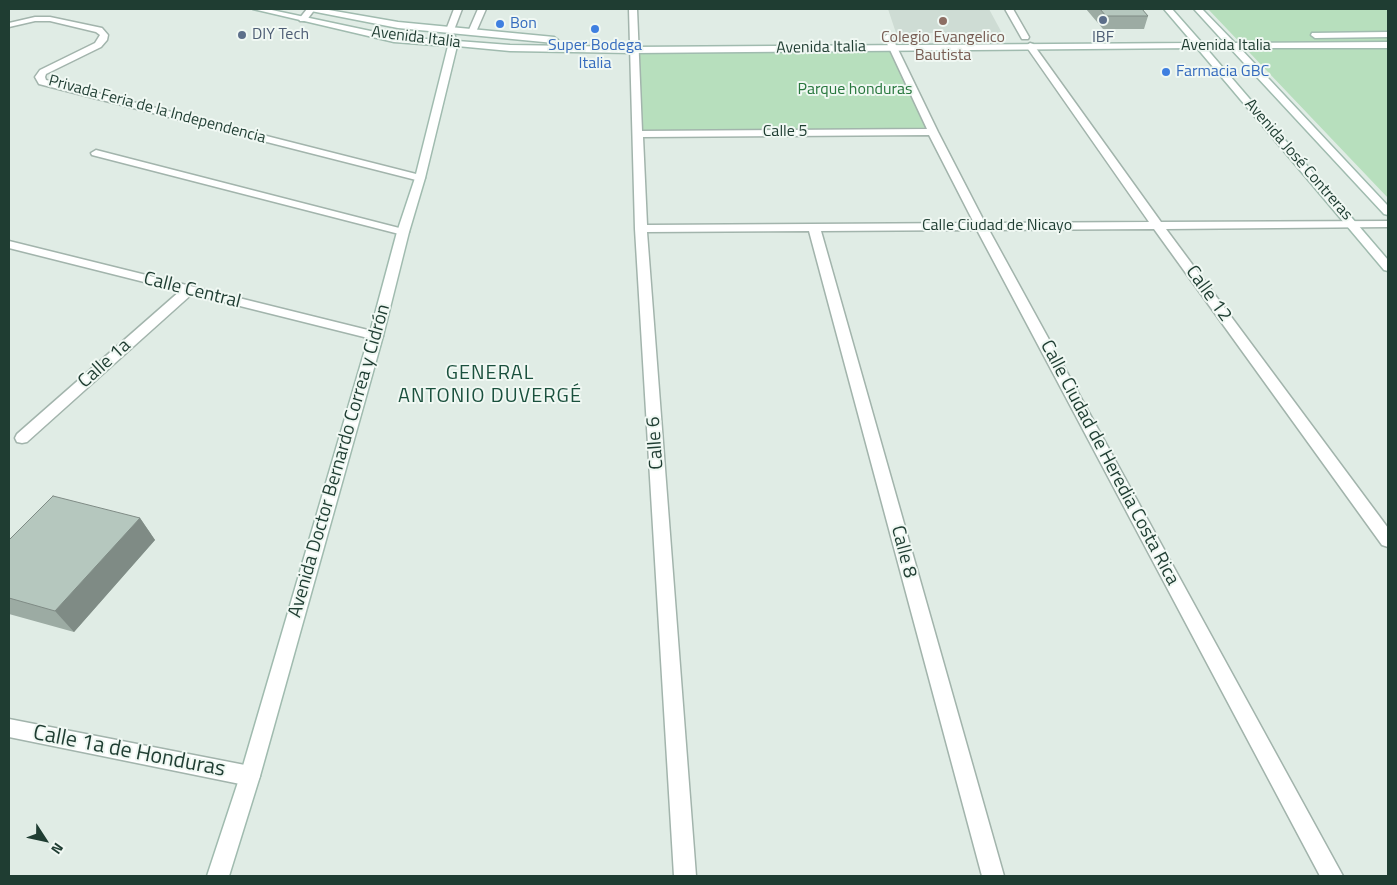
<!DOCTYPE html>
<html>
<head>
<meta charset="utf-8">
<style>
	body { margin:0 }
	#map { position:relative; width:1397px; height:885px; overflow:hidden; background:#e0ece5; font-family:"Titillium Web",sans-serif }
	canvas { display:block }
	.frame { position:absolute; inset:0; border:10px solid #1f3d32; pointer-events:none }
	.north { position:absolute; left:20px; top:815px; width:50px; height:50px; -webkit-text-stroke:4px #f0f8f3; paint-order:stroke; rotate:125deg; font-size:14px; font-weight:700; line-height:20px; text-align:center; color:#1f3d32 }
	.north::after { content:''; display:block; margin:auto; width:18px; height:22px; background:#1f3d32; clip-path:polygon(50% 0,100% 100%,50% 72%,0 100%) }
</style>
</head>
<body>
<div id="map">
<canvas width="1397" height="885"></canvas>
<div class="frame"></div>
<div class="north">N</div>
</div>
<script>
const context = document.querySelector('canvas').getContext('2d');
context.lineJoin = 'round';
function fillPath(path, color) {
  context.fillStyle = color;
  context.fill(path, 'evenodd');
}
function shape(rows) {
  const path = new Path2D();
  for (const r of rows) {
    path.moveTo(r[0], r[1]);
    for (let i = 2; i < r.length; i += 2) path.lineTo(r[i], r[i + 1]);
  }
  return path;
}
function strokePath(path, color, width, dash) {
  context.strokeStyle = color;
  context.lineWidth = width;
  context.lineCap = dash ? 'butt' : 'round';
  context.setLineDash(dash || []);
  context.stroke(path);
}
function drawText(font, color, halo, rows, align = 'center') {
  context.font = font + ' "Titillium Web",sans-serif';
  context.lineWidth = 4;
  context.setLineDash([]);
  context.textBaseline = 'middle';
  context.strokeStyle = halo;
  context.fillStyle = color;
  for (const [text, x, y, turn = 0] of rows) {
    context.save();
    context.translate(x, y);
    context.rotate((+turn || 0) * Math.PI / 180);
    context.textAlign = isNaN(turn) ? turn : align;
    if (halo) context.strokeText(text, 0, 0);
    context.fillText(text, 0, 0);
    context.restore();
  }
}
fillPath(shape([
	[888,9,989,9,1002,33,896,33]
]), '#cedcd4');
fillPath(shape([
	[1208,9,1388,9,1388,198],
	[893,47,933,132,638,134,634,50]
]), '#b7dfbd');
const lane = shape([
	[35,17,50,17,102,28,108,35,107,40,101,47,46,74,45,77,46,80,424,176,425,178,420,181,39,84,35,77,40,70,95,43,100,35,96,32,50,21,35,21,9,27,9,23,35,17],
	[96,150,407,230,409,232,403,235,92,155,91,153,96,150]
]);
const street = shape([
	[307,9,315,9,306,21,300,21,299,19,307,9],
	[454,9,462,9,454,30,450,33,446,30,454,9],
	[478,9,486,9,476,32,469,34,468,32,478,9],
	[629,9,637,9,642,131,927,129,884,37,888,34,892,37,938,132,985,223,1149,222,1026,46,1030,43,1033,44,1161,222,1388,221,1388,227,1166,229,1388,528,1388,547,1382,545,1154,229,989,230,1343,876,1320,876,977,230,821,231,1004,876,982,876,809,231,647,232,696,876,674,876,635,229,629,9],
	[929,135,974,223,647,225,643,137,929,135],
	[1005,9,1013,9,1029,37,1028,39,1022,39,1005,9],
	[9,241,376,332,383,336,376,340,192,294,27,442,22,443,17,442,15,438,17,434,180,291,9,248,9,241],
	[9,719,250,766,257,769,260,776,257,783,250,786,9,737,9,719]
]);
const secondary = shape([
	[253,9,267,9,394,36,448,41,447,36,451,33,454,34,457,41,510,45,634,47,1193,43,1164,9,1172,9,1202,43,1225,43,1194,9,1202,9,1235,43,1388,42,1388,48,1240,48,1388,206,1388,215,1384,214,1230,48,1206,48,1388,260,1388,271,1384,270,1197,48,634,53,510,51,457,46,425,178,409,232,383,336,260,776,229,876,207,876,240,776,369,336,397,232,415,178,448,46,394,42,253,9],
	[307,9,323,9,398,22,554,37,558,40,554,43,398,28,311,11,307,9],
	[1312,33,1388,32,1388,37,1315,38,1311,35,1312,33]
]);
strokePath(lane, '#a2b4ac', 3);
strokePath(street, '#a2b4ac', 3);
strokePath(secondary, '#a0bbaf', 3);
fillPath(lane, '#fff');
fillPath(street, '#fff');
fillPath(secondary, '#fff');
fillPath(shape([
	[1086,9,1142,9,1148,16,1144,29,1103,29],
	[140,518,155,540,74,632,9,614,9,540]
]), '#9caba3');
fillPath(shape([
	[140,518,155,540,74,632,55,611]
]), '#7f8b85');
const building = shape([
	[1100,9,1142,9,1148,16,1106,16,1100,9],
	[53,496,140,518,55,611,9,598,9,540,53,496]
]);
fillPath(building, '#b5c7be');
strokePath(building, '#7f8b85', 1);
for (const [x, y, r, color] of [
	[1103,20,5,"#5c6f8a"],
	[943,21,5,"#8d6e63"],
	[500,24,5,"#3f7fe0"],
	[595,29,5,"#3f7fe0"],
	[242,35,5,"#5c6f8a"],
	[1166,72,5,"#3f7fe0"]
]) {
  const dot = new Path2D();
  dot.arc(x, y, r, 0, 2 * Math.PI);
  context.fillStyle = color;
  context.fill(dot);
  strokePath(dot, '#f0f8f3', 2);
}
drawText('16px', '#366cbe', '#f0f8f3', [
	["Bon",510,24],
	["Super Bodega",595,46,"center"],
	["Italia",595,64,"center"],
	["Farmacia GBC",1176,72]
], 'left');
drawText('16px', '#4e5e75', '#f0f8f3', [
	["DIY Tech",252,35],
	["IBF",1103,38,"center"]
], 'left');
drawText('16px', '#1f3d32', '#f0f8f3', [
	["Avenida Italia",416,38,7],
	["Avenida Italia",1226,46],
	["Avenida Italia",821,48,-1],
	["Privada Feria de la Independencia",157,110,15],
	["Calle 5",785,132],
	["Avenida José Contreras",1298,160,49],
	["Calle Ciudad de Nicayo",997,226]
]);
drawText('16px', '#785e54', '#f0f8f3', [
	["Colegio Evangelico",943,38],
	["Bautista",943,56]
]);
drawText('16px', '#27773d', '#f0f8f3', [
	["Parque honduras",855,90]
]);
drawText('19px', '#1f3d32', '#f0f8f3', [
	["Calle Central",192,291,14],
	["Calle 12",1208,294,54],
	["Calle 1a",105,364,-42],
	["Calle 6",656,443,-94],
	["Avenida Doctor Bernardo Correa y Cidrón",340,461,-74],
	["Calle Ciudad de Heredia Costa Rica",1109,463,62],
	["Calle 8",903,552,75]
]);
context.letterSpacing = '1px';
drawText('20px', '#1a503d', '#f0f8f3', [
	["GENERAL",490,374],
	["ANTONIO DUVERGÉ",490,397]
]);
context.letterSpacing = '0px';
drawText('22px', '#1f3d32', '#f0f8f3', [
	["Calle 1a de Honduras",129,752,11]
]);
</script>
</body>
</html>
